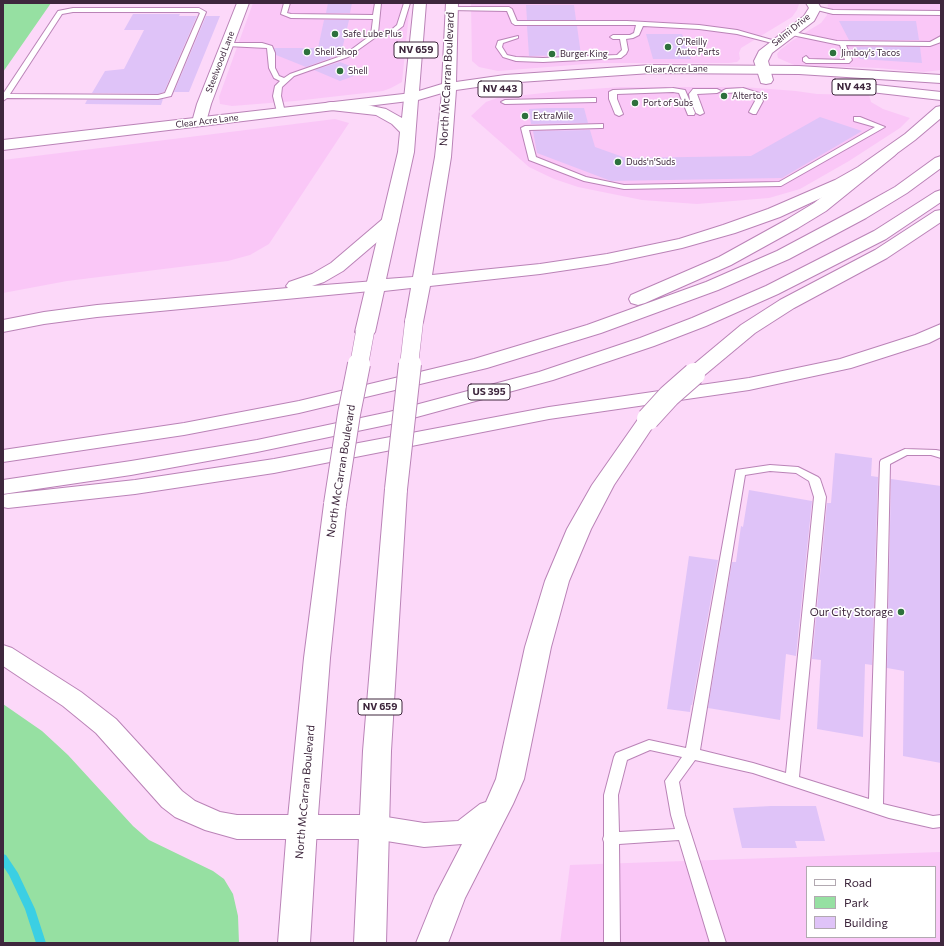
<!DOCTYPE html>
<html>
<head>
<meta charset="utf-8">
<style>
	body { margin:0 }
	#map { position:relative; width:944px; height:946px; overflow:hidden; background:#fcd8f9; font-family:Commissioner,sans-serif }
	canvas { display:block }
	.frame { position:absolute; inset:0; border:4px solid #3e273d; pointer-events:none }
	.legend { position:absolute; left:806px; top:866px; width:130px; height:72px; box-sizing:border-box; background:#fff; border:1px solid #b2a9b1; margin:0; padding:5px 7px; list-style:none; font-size:12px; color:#3e273d }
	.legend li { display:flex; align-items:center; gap:8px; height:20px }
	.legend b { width:20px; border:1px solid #b2a9b1 }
</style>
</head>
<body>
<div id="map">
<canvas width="944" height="946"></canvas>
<div class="frame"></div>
<ul class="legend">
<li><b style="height:5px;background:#fff"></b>Road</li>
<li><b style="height:11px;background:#96e0a2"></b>Park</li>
<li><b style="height:11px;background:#dfc3f8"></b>Building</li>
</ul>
</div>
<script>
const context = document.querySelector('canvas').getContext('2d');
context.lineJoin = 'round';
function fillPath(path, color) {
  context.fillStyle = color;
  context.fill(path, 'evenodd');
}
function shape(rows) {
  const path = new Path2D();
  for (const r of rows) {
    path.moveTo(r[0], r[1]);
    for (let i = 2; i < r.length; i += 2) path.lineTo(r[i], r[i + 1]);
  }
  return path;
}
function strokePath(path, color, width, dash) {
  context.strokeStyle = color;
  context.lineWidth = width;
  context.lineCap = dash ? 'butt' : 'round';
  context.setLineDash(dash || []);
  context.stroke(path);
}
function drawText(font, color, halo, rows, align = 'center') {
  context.font = font + ' Commissioner,sans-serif';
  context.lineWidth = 3;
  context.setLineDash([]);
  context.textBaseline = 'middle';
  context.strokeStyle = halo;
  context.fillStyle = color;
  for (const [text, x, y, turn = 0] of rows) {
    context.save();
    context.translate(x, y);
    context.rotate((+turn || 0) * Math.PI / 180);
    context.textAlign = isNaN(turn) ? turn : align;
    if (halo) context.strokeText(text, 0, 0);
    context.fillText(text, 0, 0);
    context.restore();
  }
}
fillPath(shape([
	[253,3,410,3,402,82,391,88,383,91,295,101,232,106,220,104,219,97],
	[828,3,941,3,941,70,924,72,877,68,794,65,778,58,777,54,780,50,793,40,821,23,827,15],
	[471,4,799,4,797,10,792,17,741,48,739,53,740,59,737,62,729,63,598,63,498,71,479,67,472,61],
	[621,87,743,87,796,91,817,94,869,95,871,102,883,109,910,118,900,128,849,161,800,189,769,198,697,204,642,200,578,187,554,179,529,167,471,116,486,102,497,98,562,91],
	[335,119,349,123,269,244,250,255,228,261,67,281,3,293,3,160],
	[941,852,941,943,560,943,570,865],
	[807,867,935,867,935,937,807,937]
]), '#fac7f7');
fillPath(shape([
	[3,3,51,3,3,72],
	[3,704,42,731,68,755,133,826,149,840,213,871,224,879,233,894,238,916,239,943,3,943]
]), '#96e0a2');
fillPath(shape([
	[3,854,6,855,18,873,35,909,46,943,36,943,25,909,9,875,3,866,3,854]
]), '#3bcfe3');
fillPath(shape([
	[328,3,352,3,350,13,326,13],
	[526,5,574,5,576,20,527,20],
	[133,14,180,14,179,16,197,16,164,92,158,94,92,93,105,71,124,69,144,30,124,30],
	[206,16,220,16,189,92,174,92],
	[324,20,349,20,341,54,306,67,276,55,274,48,318,48],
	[839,21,916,21,919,40,849,40],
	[527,26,577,26,581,55,529,56],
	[646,34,682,34,691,59,653,59],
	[853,47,920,47,922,63,860,59],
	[340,62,365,72,340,81,314,70],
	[163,99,161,105,85,104,87,100],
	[547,108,584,108,588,123,531,124,529,109],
	[820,117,862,131,782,178,611,181,537,153,533,131,590,130,595,147,626,158,751,156],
	[835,453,872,458,871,476,878,477,872,665,865,664,863,737,817,729,821,660,812,659,827,503,831,503],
	[891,479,941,486,941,763,903,756,904,671,887,668],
	[749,490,812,501,796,656,786,654,780,720,708,708,732,562,736,562,741,526,743,527],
	[689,556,718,560,692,705,691,705,690,712,667,709],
	[771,806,816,806,825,841,795,841,797,848,742,848,733,808]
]), '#dfc3f8');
const lane = shape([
	[284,3,290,3,287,13,291,14,373,15,375,3,381,3,378,33,390,31,397,25,404,3,410,3,403,26,394,33,376,37,348,57,294,76,282,87,281,96,285,112,281,114,277,112,273,96,275,86,280,81,274,78,269,68,267,48,227,46,225,45,225,43,262,43,272,46,275,53,275,68,279,76,284,78,290,74,344,55,371,35,373,19,291,18,281,14,284,3],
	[815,6,833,10,941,11,941,15,833,14,813,9,812,8,815,6],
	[451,7,509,7,512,9,517,21,627,21,699,25,737,30,779,42,776,44,737,34,699,29,643,26,639,35,633,38,626,39,628,50,626,54,621,58,543,62,516,61,503,57,496,47,498,41,518,36,518,38,503,43,502,47,507,55,516,57,543,58,617,55,622,50,620,39,613,39,610,37,613,35,630,35,634,33,636,25,515,25,512,23,507,11,449,10,448,9,451,7],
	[73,8,199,8,206,12,171,96,158,99,7,98,3,101,3,94,58,11,73,8],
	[73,12,198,12,200,13,165,93,158,95,10,94,62,14,73,12],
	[789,31,837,41,930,42,941,36,941,42,930,46,846,45,852,60,849,63,806,63,803,61,803,58,806,56,809,59,845,60,840,45,787,34,786,33,789,31],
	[673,88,685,90,695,113,694,115,688,115,679,93,673,92,617,94,617,99,623,114,619,116,615,114,609,99,609,92,613,90,673,88],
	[743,88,759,93,763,101,756,114,753,114,749,112,755,101,753,96,742,92,726,93,722,91,726,89,743,88],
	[693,89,717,89,721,91,717,93,697,94,704,113,700,115,696,113,690,100,689,94,693,89],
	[593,98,596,98,596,102,505,104,501,102,505,100,593,98],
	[854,117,860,117,885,127,781,186,624,189,584,181,529,160,521,128,525,126,603,124,603,128,600,128,529,130,536,157,586,177,624,185,779,182,875,127,854,121,854,117],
	[905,449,936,450,941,451,941,458,931,455,907,455,890,464,883,804,933,816,941,815,941,827,933,828,889,818,753,773,695,760,679,782,685,815,726,943,710,943,679,840,619,844,620,943,604,943,604,842,603,839,604,836,604,795,614,757,616,753,649,740,686,748,736,470,770,465,798,467,818,477,820,479,826,497,799,777,869,799,880,462,881,460,905,449],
	[770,471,796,473,809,481,814,497,786,773,753,763,700,750,745,475,770,471],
	[650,750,682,757,665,781,671,815,675,829,619,832,618,795,627,760,650,750]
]);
const street = shape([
	[237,3,249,3,211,104,206,122,204,125,199,126,194,125,192,122,197,104,237,3],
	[806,3,818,3,821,8,814,21,772,53,768,61,773,80,771,83,766,84,761,83,754,61,759,51,804,16,809,8,806,3]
]);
const secondary = shape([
	[412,93,417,94,419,97,417,100,3,150,3,140,412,93]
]);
const primary = shape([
	[414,3,426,3,419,91,442,84,446,3,458,3,456,82,505,75,651,65,799,66,941,75,941,83,799,74,651,73,505,83,456,90,451,157,432,275,540,264,607,254,679,239,723,225,768,209,835,180,858,167,905,134,936,107,941,106,941,118,915,140,870,173,847,186,780,217,735,233,682,248,607,264,540,274,430,286,423,322,421,326,414,328,407,326,405,322,411,288,384,291,375,332,372,336,365,338,358,336,355,332,398,152,400,132,392,124,376,115,331,110,326,109,324,106,326,103,331,102,367,105,386,109,402,118,414,3],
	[442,93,435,157,413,277,386,279,414,152,418,100,442,93],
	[858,83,941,92,941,100,853,90,851,87,853,84,858,83],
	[396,482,404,484,407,489,391,751,386,943,354,943,363,751,385,489,388,484,396,482],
	[335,497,343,499,346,504,330,658,317,828,310,943,278,943,287,828,304,658,324,504,327,499,335,497]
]);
const highway = shape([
	[889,148,894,150,897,153,894,156,826,211,798,228,731,265,645,303,638,305,631,303,629,299,631,295,719,257,786,220,814,203,884,150,889,148],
	[941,156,941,168,907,193,866,218,789,259,718,290,601,333,487,368,299,413,184,435,3,462,3,450,184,423,299,401,474,359,587,325,706,282,777,251,854,210,895,187,935,158,941,156],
	[941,190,941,202,886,239,778,294,706,326,654,346,553,380,391,424,257,452,131,475,3,494,3,480,131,461,257,440,389,412,539,372,640,338,692,318,766,286,874,231,935,192,941,190],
	[941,210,941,222,887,258,794,308,755,333,701,378,694,380,687,378,684,374,687,370,741,325,780,300,875,250,935,211,941,210],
	[391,216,397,217,399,221,397,225,343,271,324,282,312,286,375,281,381,282,384,286,381,290,97,317,44,324,3,332,3,320,44,312,97,305,288,288,286,286,289,282,312,274,331,263,385,217,391,216],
	[941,324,941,337,929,343,851,368,749,390,549,419,274,473,135,494,8,508,3,507,3,495,8,494,135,480,274,459,549,407,749,378,840,359,915,335,941,324],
	[648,413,655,415,658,419,614,485,591,529,569,581,551,647,524,779,513,804,465,898,448,943,416,943,435,896,462,844,424,847,374,839,237,839,205,830,175,817,162,807,96,733,63,706,3,666,3,645,12,648,81,692,116,719,182,791,195,801,220,812,237,815,374,815,424,823,458,821,480,804,486,802,496,779,525,647,545,581,567,529,592,485,641,415,648,413]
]);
strokePath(lane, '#ba83b7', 2);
strokePath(street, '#ba83b7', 2);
strokePath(secondary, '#ba83b7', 2);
strokePath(primary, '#ba83b7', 2);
strokePath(highway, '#ba83b7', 2);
fillPath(lane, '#fff');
fillPath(street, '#fff');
fillPath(secondary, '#fff');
fillPath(primary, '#fff');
fillPath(highway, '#fff');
const primaryBridgeFar1 = shape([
	[359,365,365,332],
	[409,365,414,322]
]);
const primaryBridge = shape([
	[396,489,410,364],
	[335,504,349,414,359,364]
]);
const highwayBridge = shape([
	[648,419,669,396,694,374]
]);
strokePath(primaryBridgeFar1, '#ba83b7', 19, []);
strokePath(primaryBridge, '#ba83b7', 24, []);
strokePath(highwayBridge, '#ba83b7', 24, []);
strokePath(primaryBridgeFar1, '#fff', 18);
strokePath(primaryBridge, '#fff', 22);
strokePath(highwayBridge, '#fff', 22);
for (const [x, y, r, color] of [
	[335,34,4,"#2d713c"],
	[668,47,4,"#2d713c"],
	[307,52,4,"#2d713c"],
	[833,53,4,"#2d713c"],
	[552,54,4,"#2d713c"],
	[340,71,4,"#2d713c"],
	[724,96,4,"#2d713c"],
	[635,103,4,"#2d713c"],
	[525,116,4,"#2d713c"],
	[618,162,4,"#2d713c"],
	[901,612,4,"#2d713c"]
]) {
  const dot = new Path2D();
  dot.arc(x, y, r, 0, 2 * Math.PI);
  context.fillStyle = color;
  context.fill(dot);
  strokePath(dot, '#fff', 1.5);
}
drawText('9px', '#3e273d', '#fff', [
	["Selmi Drive",791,30,-39],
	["Steelwood Lane",220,62,-69],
	["Clear Acre Lane",676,69,-1],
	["Clear Acre Lane",207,121,-7]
]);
drawText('9px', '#3e273d', '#fff', [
	["Safe Lube Plus",343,34],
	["O'Reilly",676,42],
	["Auto Parts",676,52],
	["Shell Shop",315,52],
	["Jimboy's Tacos",841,53],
	["Burger King",560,54],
	["Shell",348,71],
	["Alterto's",732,96],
	["Port of Subs",643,103],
	["ExtraMile",533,116],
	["Duds'n'Suds",626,162]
], 'left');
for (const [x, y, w] of [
	[416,50,44],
	[854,87,44],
	[500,89,44],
	[489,392,42],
	[380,707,44]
]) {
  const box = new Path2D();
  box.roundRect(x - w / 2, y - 8, w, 16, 3);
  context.fillStyle = '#fff';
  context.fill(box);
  strokePath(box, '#3e273d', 1);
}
drawText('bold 10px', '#3e273d', null, [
	["NV 659",416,50],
	["NV 443",854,87],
	["NV 443",500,89],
	["US 395",489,392],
	["NV 659",380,707]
]);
drawText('11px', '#3e273d', '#fff', [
	["North McCarran Boulevard",447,79,-87],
	["North McCarran Boulevard",341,471,-81],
	["North McCarran Boulevard",305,792,-85]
]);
drawText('11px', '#3e273d', '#fff', [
	["Our City Storage",893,612]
], 'right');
</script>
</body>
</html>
